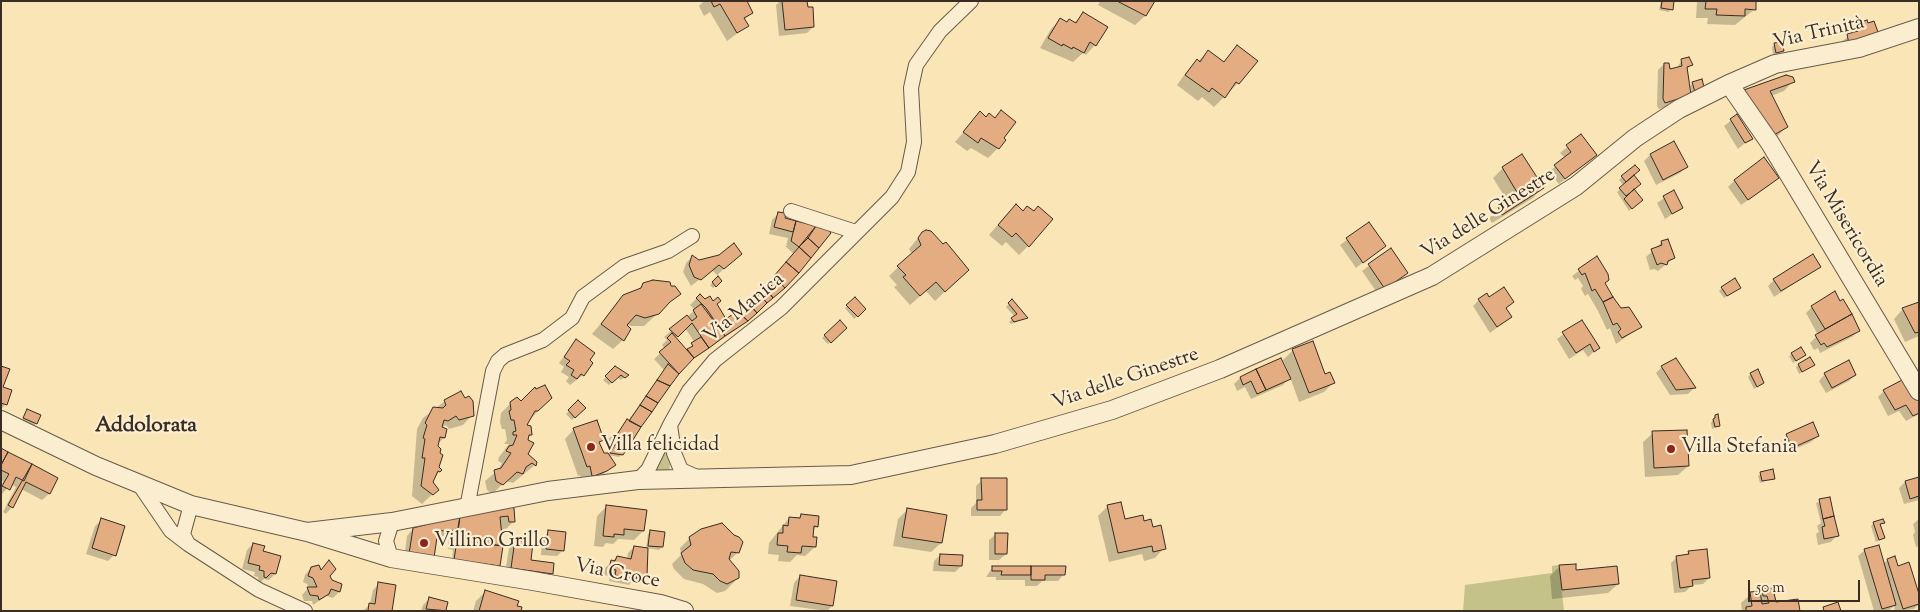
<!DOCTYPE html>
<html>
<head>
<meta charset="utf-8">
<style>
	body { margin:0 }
	#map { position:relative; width:1920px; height:612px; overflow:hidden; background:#f9e5b6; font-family:"Sorts Mill Goudy",serif }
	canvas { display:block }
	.frame { position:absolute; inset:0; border:2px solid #382c25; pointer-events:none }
	.scale { position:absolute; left:1748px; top:580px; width:112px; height:22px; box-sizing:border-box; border:2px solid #382c25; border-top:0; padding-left:6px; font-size:15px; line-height:18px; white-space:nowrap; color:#382c25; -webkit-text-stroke:4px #fbeed0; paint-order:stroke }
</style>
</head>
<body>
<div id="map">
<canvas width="1920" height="612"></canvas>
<div class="frame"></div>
<div class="scale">50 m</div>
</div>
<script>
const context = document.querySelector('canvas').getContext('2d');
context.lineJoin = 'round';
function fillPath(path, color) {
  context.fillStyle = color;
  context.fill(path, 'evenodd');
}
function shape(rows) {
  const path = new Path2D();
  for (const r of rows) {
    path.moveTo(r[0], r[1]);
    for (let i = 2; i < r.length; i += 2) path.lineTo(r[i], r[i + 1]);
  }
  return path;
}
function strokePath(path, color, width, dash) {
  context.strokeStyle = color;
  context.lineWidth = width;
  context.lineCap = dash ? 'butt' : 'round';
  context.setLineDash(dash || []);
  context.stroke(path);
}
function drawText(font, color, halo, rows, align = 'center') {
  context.font = font + ' "Sorts Mill Goudy",serif';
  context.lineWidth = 4.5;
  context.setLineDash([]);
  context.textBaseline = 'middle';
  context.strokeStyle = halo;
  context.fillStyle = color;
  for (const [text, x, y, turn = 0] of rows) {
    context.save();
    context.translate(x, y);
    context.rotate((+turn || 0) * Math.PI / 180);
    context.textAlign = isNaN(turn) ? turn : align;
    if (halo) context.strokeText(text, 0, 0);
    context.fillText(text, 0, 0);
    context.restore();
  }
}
fillPath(shape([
	[667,447,670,465,669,474,656,474,656,465],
	[1559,565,1564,611,1463,611,1465,585,1552,573,1552,566]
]), '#c4c289');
fillPath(shape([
	[704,1,745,1,752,13,744,20,747,26,727,41,710,12,704,16,699,6],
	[780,1,806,1,813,27,807,33,779,36,776,5],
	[1100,1,1153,1,1145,16,1135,25,1098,5],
	[1661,1,1673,1,1669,12,1659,10],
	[1697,1,1755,1,1755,9,1735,25,1707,24,1708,18,1696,18],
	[1083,14,1095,45,1086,55,1083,53,1073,62,1040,48,1051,29,1060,20,1067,23,1074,23],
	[1874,22,1843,49,1841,42,1852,34,1851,31,1857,25],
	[1775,44,1782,51,1773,55,1772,47],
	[1237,47,1238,83,1214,107,1202,97,1198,101,1177,85,1187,71,1208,52,1223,63],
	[1682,60,1692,64,1686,70,1683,101,1659,109,1657,106,1658,70,1664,64,1669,70,1676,69],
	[1793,81,1784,91,1771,96,1786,127,1777,137,1762,145,1733,101],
	[1693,83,1700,90,1692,94,1690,86],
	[980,113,1002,138,998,148,988,158,971,148,967,151,955,142],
	[1737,116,1751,138,1738,149,1724,126],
	[1581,136,1595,155,1559,184,1549,172,1565,158,1560,153],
	[1650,155,1686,167,1680,173,1656,185,1644,161],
	[1522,156,1542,188,1533,198,1492,223,1489,218,1508,202,1493,178,1503,168],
	[1635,166,1633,190,1641,200,1629,211,1617,192,1624,186,1619,180],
	[1734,181,1771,184,1741,205,1728,187],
	[1673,192,1681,208,1665,219,1657,203],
	[779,213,783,219,816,227,784,287,740,327,690,361,667,387,622,454,619,457,608,455,614,444,607,440,615,433,616,434,628,421,664,370,654,359,665,349,662,345,667,340,664,337,695,310,690,305,700,295,705,301,716,304,726,321,761,297,772,287,769,283,794,254,786,247,788,238,769,234,772,220],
	[685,328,695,343,687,351,676,337],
	[1006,215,1028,246,1019,255,1006,242,1002,246,989,235],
	[1368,224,1384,246,1356,268,1340,245],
	[922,233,957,280,935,301,926,291,910,305,894,287,897,285,889,276,912,254,909,249],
	[1662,242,1674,258,1658,271,1654,269,1650,270,1646,257],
	[1390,250,1406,272,1378,294,1362,271],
	[692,257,698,262,734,260,717,275,712,270,691,286,683,272,686,263],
	[1597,258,1604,283,1621,309,1640,327,1616,344,1610,328,1607,330,1597,309,1588,294,1585,296,1581,289,1583,286,1578,278,1575,280,1572,276],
	[1819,267,1774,297,1768,286,1774,280],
	[718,278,721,281,713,288,710,285],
	[644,284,670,288,679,294,644,326,631,326,624,323,623,340,613,349,592,334,624,296,638,290],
	[1722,288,1736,290,1724,298,1719,291],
	[855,298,865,309,854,319,845,308],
	[1489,298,1513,302,1505,309,1511,317,1490,333,1473,306,1479,300],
	[1012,301,1026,318,1011,324,1009,322,1015,317,1006,307],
	[1842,301,1858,331,1852,337,1820,353,1818,348,1814,350,1810,343,1818,335,1806,313,1812,307],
	[1919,303,1919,336,1905,342,1894,319,1903,309],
	[1581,321,1598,348,1588,357,1583,350,1569,359,1557,339],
	[840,322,846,328,828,344,822,338],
	[576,341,588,361,583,375,570,385,566,381,569,377,561,372,564,367,559,363],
	[1293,350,1333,383,1324,392,1299,402,1290,377,1283,385,1251,399,1245,387,1237,391,1234,384,1240,378,1287,369,1283,360],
	[1792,354,1804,355,1793,363,1789,356],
	[1798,365,1813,365,1799,374,1796,367],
	[1,367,2,388,10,390,5,405,1,409],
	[616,367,627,375,621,380,617,377,609,385,603,380],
	[1662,367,1694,388,1688,394,1670,395,1656,373],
	[1751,374,1763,383,1754,389,1748,377],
	[1825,374,1855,375,1849,381,1826,393,1819,381],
	[1884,391,1919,405,1919,414,1906,421,1899,411,1888,416,1878,397],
	[550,398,526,424,530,426,531,435,527,438,527,454,536,463,535,465,513,483,506,481,492,494,487,490,485,481,498,470,502,463,498,461,499,457,509,444,504,444,507,440,505,429,502,429,500,422,501,413,511,403],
	[445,401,472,415,463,425,449,429,446,425,441,428,444,438,437,444,437,468,440,470,432,482,437,490,422,504,412,496,417,429,423,418],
	[578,402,584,408,572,420,566,414],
	[27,410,36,423,34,426,22,421],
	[1715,416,1719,426,1712,429,1711,423],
	[574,429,602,440,599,443,603,455,614,464,596,481,582,485,580,475,578,476,565,439],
	[1653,433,1688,466,1678,475,1645,477,1643,442],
	[1787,435,1818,436,1811,442,1786,453,1781,441],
	[1,450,57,478,49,494,42,500,21,489,12,507,6,514,3,512,16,487,11,484,1,495,3,481,1,480],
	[1761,473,1773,478,1760,483,1758,476],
	[1919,478,1919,500,1904,504,1899,488,1905,482],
	[982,480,1006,509,1000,516,971,516,971,508,976,503,976,486],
	[1829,498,1837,535,1831,542,1818,545,1816,534,1819,532,1817,526,1821,523,1816,503],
	[607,506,643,531,634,540,618,539,613,544,606,543,603,547,594,546,597,516],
	[1108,506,1124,521,1143,522,1152,528,1164,548,1155,558,1144,561,1142,554,1109,562,1098,516],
	[507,507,514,521,504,531,500,531,499,565,496,568,452,562,453,550,448,549,449,535,436,537,404,560,407,536,413,529],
	[908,509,941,543,931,552,893,546,898,519],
	[801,516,817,526,812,531,812,538,815,547,805,556,797,555,790,562,778,561,779,555,768,554,769,543,789,518,798,519],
	[1919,519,1919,546,1916,547,1913,535,1915,532,1913,524],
	[102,520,114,555,108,561,86,554,95,526],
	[1883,522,1880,526,1884,538,1876,542,1871,526,1874,523],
	[722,525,741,540,738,552,729,561,738,571,735,581,725,591,717,593,703,584,684,579,674,569,672,564,681,555,680,548,690,538],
	[651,531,662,547,659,550,647,548,645,576,639,582,632,581,629,585,609,581,610,576,604,575,605,568,617,557,627,559,628,553,634,547,646,549,648,534],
	[549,532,563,550,557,556,541,555,542,538],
	[996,534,1006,554,999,560,989,560,989,540],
	[515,542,529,561,552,573,545,580,505,574,509,548],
	[253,544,262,552,275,574,269,580,264,579,259,584,258,577,254,576,255,572,242,569,247,550],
	[1865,550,1883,564,1888,560,1897,567,1919,604,1914,609,1895,611,1894,606,1888,611,1874,611,1858,556],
	[1689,552,1709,578,1703,584,1692,585,1685,592,1674,593,1671,563,1677,557,1685,556],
	[940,555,961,566,955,572,933,571,934,561],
	[1560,566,1575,572,1618,584,1608,593,1552,599,1550,576],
	[311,568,320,571,323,568,331,582,341,584,339,592,333,598,326,596,313,605,312,601,304,601,302,595,309,587,307,584,303,582,305,575],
	[992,568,1064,574,1058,581,1042,581,1037,586,1025,586,1025,580,996,580,996,577,986,577],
	[800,576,832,606,827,611,790,606,794,583],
	[379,584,391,611,363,611,370,604,373,590],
	[486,591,516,607,520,611,473,611,476,601],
	[1763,591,1775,604,1799,611,1742,611,1741,603,1751,594,1759,594],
	[429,599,447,603,445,611,421,611,423,605]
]), '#0003');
const building = shape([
	[711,1,747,1,753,13,744,18,749,26,737,33,720,4,714,7,711,1],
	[782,1,807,1,808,7,813,7,814,27,785,30,782,1],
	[1117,1,1155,1,1146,16,1117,1],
	[1662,1,1674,1,1673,10,1661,8,1662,1],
	[1706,1,1756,1,1756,10,1745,9,1745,16,1716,15,1717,9,1705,9,1706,1],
	[1083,12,1108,27,1096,46,1090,42,1084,53,1073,47,1072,49,1063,44,1062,46,1048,38,1060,18,1067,22,1069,19,1076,23,1083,12],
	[1867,20,1868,23,1874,21,1879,35,1849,44,1847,34,1858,31,1856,24,1867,20],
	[1782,42,1784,51,1776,53,1774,43,1782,42],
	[1237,45,1258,61,1239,84,1236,82,1225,98,1212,88,1209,92,1185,75,1197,59,1200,62,1208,50,1224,62,1237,45],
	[1689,57,1693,65,1687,67,1691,95,1665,103,1663,99,1664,63,1669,63,1670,69,1682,66,1681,59,1689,57],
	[1786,75,1793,77,1795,82,1770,91,1788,127,1772,136,1741,91,1786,75],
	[1702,79,1704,87,1695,92,1692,82,1702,79],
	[1001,110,1016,122,1004,138,1006,140,999,149,981,138,978,143,963,132,980,111,986,117,989,113,995,118,1001,110],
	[1737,114,1753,139,1745,143,1730,119,1737,114],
	[1581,134,1597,155,1565,179,1554,165,1571,152,1566,145,1581,134],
	[1674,141,1688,167,1663,180,1650,154,1674,141],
	[1522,154,1544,188,1502,215,1498,207,1518,194,1502,167,1522,154],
	[1764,157,1779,178,1748,200,1734,180,1764,157],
	[1635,165,1640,170,1626,182,1621,176,1635,165],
	[1634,175,1641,184,1626,196,1619,188,1634,175],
	[1634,189,1643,200,1632,209,1624,199,1634,189],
	[1674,190,1683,208,1672,214,1663,196,1674,190],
	[1016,204,1023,211,1027,206,1034,211,1038,206,1053,219,1029,247,1016,233,1012,237,998,225,1016,204],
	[778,212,786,213,785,218,796,221,793,232,774,227,778,212],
	[796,221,816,226,799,247,791,241,796,221],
	[1369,222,1386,246,1363,263,1346,238,1369,222],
	[824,224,831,233,819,248,808,238,816,226,824,224],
	[926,230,931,231,943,244,946,242,969,270,945,292,936,282,920,296,903,277,906,275,897,266,921,245,918,238,922,232,926,230],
	[808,238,819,248,811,258,799,247,808,238],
	[1668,239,1675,258,1668,261,1667,265,1661,263,1657,265,1651,249,1662,245,1661,241,1668,239],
	[734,243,742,254,724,269,719,265,701,280,694,277,689,265,692,255,699,260,719,255,734,243],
	[799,247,811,258,799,273,786,262,799,247],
	[1391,248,1408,273,1385,289,1368,264,1391,248],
	[1813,254,1821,267,1781,291,1773,279,1813,254],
	[1597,256,1608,274,1609,280,1605,283,1613,297,1603,302,1595,289,1592,291,1585,273,1582,275,1578,269,1597,256],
	[786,262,799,273,785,288,774,276,786,262],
	[718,276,722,281,716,287,712,282,718,276],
	[1735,278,1741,288,1727,296,1721,287,1735,278],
	[653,280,670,282,671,286,675,286,681,294,670,302,659,314,645,318,636,315,627,325,631,329,624,341,601,324,623,295,641,288,643,283,653,280],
	[777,280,785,288,773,298,767,290,777,280],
	[1504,287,1514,302,1506,308,1512,317,1497,327,1478,299,1487,293,1489,297,1504,287],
	[767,290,773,298,767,303,761,296,767,290],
	[1835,291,1840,301,1843,299,1852,314,1825,329,1811,306,1835,291],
	[700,294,705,299,710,296,713,301,718,297,721,301,717,304,726,319,737,311,748,321,725,336,706,308,696,298,700,294],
	[759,295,767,303,757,313,748,303,759,295],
	[855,297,866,309,858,317,846,305,855,297],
	[1613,297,1621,308,1629,307,1642,327,1622,338,1618,332,1621,329,1617,323,1613,325,1603,302,1613,297],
	[1012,299,1028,318,1014,322,1011,318,1017,314,1008,303,1012,299],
	[1919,302,1919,332,1915,333,1902,308,1919,302],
	[748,303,757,313,748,321,737,311,748,303],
	[701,304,725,336,709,348,692,323,678,337,669,329,687,315,692,321,697,317,693,310,701,304],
	[1852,314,1860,331,1827,347,1824,343,1821,345,1815,335,1852,314],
	[840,320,847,328,831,343,824,335,840,320],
	[1582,320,1600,348,1594,352,1590,344,1576,353,1562,332,1582,320],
	[672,333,694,358,679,374,659,352,671,342,667,338,672,333],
	[701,337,709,348,694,358,687,349,693,346,691,343,701,337],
	[576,339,595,353,590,360,593,363,584,376,581,374,577,379,571,375,574,370,566,365,570,361,564,357,576,339],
	[1313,341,1325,374,1330,372,1335,383,1309,393,1292,349,1313,341],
	[1801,347,1806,355,1796,361,1791,353,1801,347],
	[1810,357,1815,365,1802,372,1798,364,1810,357],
	[1281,358,1291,379,1266,390,1256,369,1281,358],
	[1676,358,1696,388,1676,390,1661,366,1676,358],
	[1849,360,1856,375,1832,388,1824,373,1849,360],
	[668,364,679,374,670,386,657,380,668,364],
	[1,366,10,369,3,387,12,390,7,405,1,403,1,366],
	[615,366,629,375,625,378,621,375,612,383,605,376,615,366],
	[1256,369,1266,390,1257,394,1251,381,1243,385,1240,377,1256,369],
	[1758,369,1764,383,1757,387,1750,373,1758,369],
	[1904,379,1919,402,1919,413,1913,416,1906,405,1895,410,1883,390,1904,379],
	[657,380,670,386,658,403,646,396,657,380],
	[545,385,552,398,538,411,535,411,527,425,531,426,532,435,529,435,528,440,534,443,528,454,537,462,536,466,532,463,526,467,523,474,517,472,503,485,496,481,494,470,501,468,511,453,506,451,509,446,513,445,517,435,513,435,513,432,516,431,514,420,511,420,509,411,511,410,510,402,517,397,521,401,535,387,536,389,545,385],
	[461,391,465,398,469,396,473,401,474,416,459,420,456,416,448,421,444,420,442,427,447,429,445,438,440,437,438,446,441,449,440,453,443,455,439,467,442,470,440,472,438,471,433,482,439,490,433,495,421,486,425,458,422,458,425,439,423,438,427,425,425,423,433,407,443,408,446,405,444,400,461,391],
	[646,396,658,403,652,412,640,405,646,396],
	[578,400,586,408,575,418,568,410,578,400],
	[640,405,652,412,641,427,629,421,640,405],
	[27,409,41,415,37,424,23,418,27,409],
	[1718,414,1720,426,1715,427,1713,419,1715,418,1715,415,1718,414],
	[627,419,641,427,631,443,616,436,627,419],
	[597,420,604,440,599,442,604,453,608,453,616,465,607,471,594,476,592,476,590,466,587,467,573,428,597,420],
	[1813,422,1819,436,1792,448,1786,434,1813,422],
	[1687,430,1689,466,1654,468,1652,431,1687,430],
	[619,438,631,443,623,455,610,453,619,438],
	[1,448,8,452,1,465,1,448],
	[8,452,32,464,24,481,16,477,10,490,2,486,9,474,1,470,1,465,8,452],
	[32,464,58,478,50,494,26,482,13,508,8,505,32,464],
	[1773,469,1775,479,1762,481,1760,472,1773,469],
	[1919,477,1919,496,1910,499,1905,481,1919,477],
	[981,478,1007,478,1007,510,977,510,977,500,982,500,981,478],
	[1830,497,1834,516,1823,519,1819,499,1830,497],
	[1121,502,1125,519,1143,515,1144,521,1151,519,1153,527,1161,525,1166,549,1153,552,1152,546,1118,553,1107,505,1121,502],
	[507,505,514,508,515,522,509,522,508,516,500,517,503,546,457,540,460,516,507,505],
	[606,505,647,510,644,531,624,529,624,535,614,534,614,537,603,536,606,505],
	[907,508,947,515,942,543,902,537,907,508],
	[801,514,819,516,818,527,814,526,813,537,817,537,816,547,802,546,801,553,787,552,788,546,777,545,778,533,783,533,783,525,788,526,789,517,800,518,801,514],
	[460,516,458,528,449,532,438,530,434,558,409,554,413,528,460,516],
	[1834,516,1839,536,1824,539,1822,527,1825,526,1823,519,1834,516],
	[101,518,125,526,116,556,92,548,101,518],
	[1883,519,1885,523,1880,524,1885,538,1879,540,1873,522,1883,519],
	[722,523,734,535,739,537,743,542,739,553,731,552,729,559,739,571,739,578,727,584,720,581,713,574,693,570,685,563,681,553,691,545,689,537,701,529,722,523],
	[548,530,566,532,564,551,546,549,548,530],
	[650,530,665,532,663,547,648,546,650,530],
	[995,533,1008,533,1007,554,995,554,995,533],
	[457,540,503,546,500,566,454,560,457,540],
	[515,540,533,543,531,560,554,563,553,574,511,568,515,540],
	[253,543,265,546,263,551,281,556,276,574,271,573,266,578,264,577,264,571,259,570,260,566,248,563,253,543],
	[1879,545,1896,605,1882,609,1864,549,1879,545],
	[634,546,648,548,647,576,637,575,636,579,615,575,616,570,609,569,611,560,615,561,617,556,631,559,634,546],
	[1707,549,1710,578,1692,580,1693,586,1680,588,1676,556,1689,554,1688,551,1707,549],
	[940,554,963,555,962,566,939,565,940,554],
	[1895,556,1898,566,1909,562,1919,594,1919,604,1903,609,1887,559,1895,556],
	[329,560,336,569,330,576,332,580,342,584,340,592,331,589,329,594,319,600,318,596,310,595,307,587,317,587,313,578,308,576,311,567,319,565,321,570,329,560],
	[1576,564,1576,570,1617,566,1619,584,1562,590,1559,565,1576,564],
	[992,566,1031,566,1031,575,1001,575,1002,571,992,571,992,566],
	[1031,566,1066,566,1065,575,1045,575,1045,580,1031,580,1031,566],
	[800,575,837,581,833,606,796,600,800,575],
	[378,582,396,585,392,611,368,611,369,603,375,604,378,582],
	[1773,588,1776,602,1798,599,1800,611,1746,611,1746,607,1752,606,1750,592,1760,591,1762,604,1769,603,1767,596,1763,596,1762,589,1773,588],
	[485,590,519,601,517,606,522,607,521,611,479,611,485,590],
	[429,597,448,602,446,610,449,611,426,609,429,597],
	[1838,602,1841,611,1824,611,1823,607,1838,602]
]);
fillPath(building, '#e3ac81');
strokePath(building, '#382c25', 1);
const minor = shape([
	[791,211,856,232],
	[670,425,674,453,681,470,699,478],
	[638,480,648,470,670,425,689,391,715,360,781,308,892,197,908,172,914,142,911,88,916,65,940,31,971,1],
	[139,484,171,531,188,544],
	[191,505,183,534,188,544,259,590,305,611],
	[467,508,493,371,498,361,505,355,543,340,572,318,583,297,625,266,668,251,692,236],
	[391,558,386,541,392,522]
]);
const tertiary = shape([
	[1729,84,1770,143,1919,391],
	[1,420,96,466,191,505,307,532,391,558,533,581,661,604,684,611],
	[307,532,392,522,548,491,638,480,851,475,995,444,1112,410,1220,369,1432,276,1576,186,1635,138,1679,109,1729,84,1775,64,1859,48,1919,28]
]);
strokePath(minor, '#685a49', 16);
strokePath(tertiary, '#685a49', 20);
strokePath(minor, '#fbeed0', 14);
strokePath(tertiary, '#fbeed0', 18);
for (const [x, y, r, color] of [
	[591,447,5,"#8f2418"],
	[1671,449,5,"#8f2418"],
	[424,543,5,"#8f2418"]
]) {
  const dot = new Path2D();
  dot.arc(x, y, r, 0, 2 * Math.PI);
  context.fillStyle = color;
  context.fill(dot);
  strokePath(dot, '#fbeed0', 2);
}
drawText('20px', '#382c25', '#fbeed0', [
	["Via Trinità",1819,34,-13],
	["Via delle Ginestre",1489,215,-32],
	["Via Misericordia",1845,225,59],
	["Via Manica",745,309,-40],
	["Via delle Ginestre",1126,380,-19],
	["Via Croce",617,575,11]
]);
drawText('20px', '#382c25', '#fbeed0', [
	["Villa felicidad",601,447],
	["Villa Stefania",1681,449],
	["Villino Grillo",434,543]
], 'left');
drawText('bold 21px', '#382c25', '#fbeed0', [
	["Addolorata",146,427]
]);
</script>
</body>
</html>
